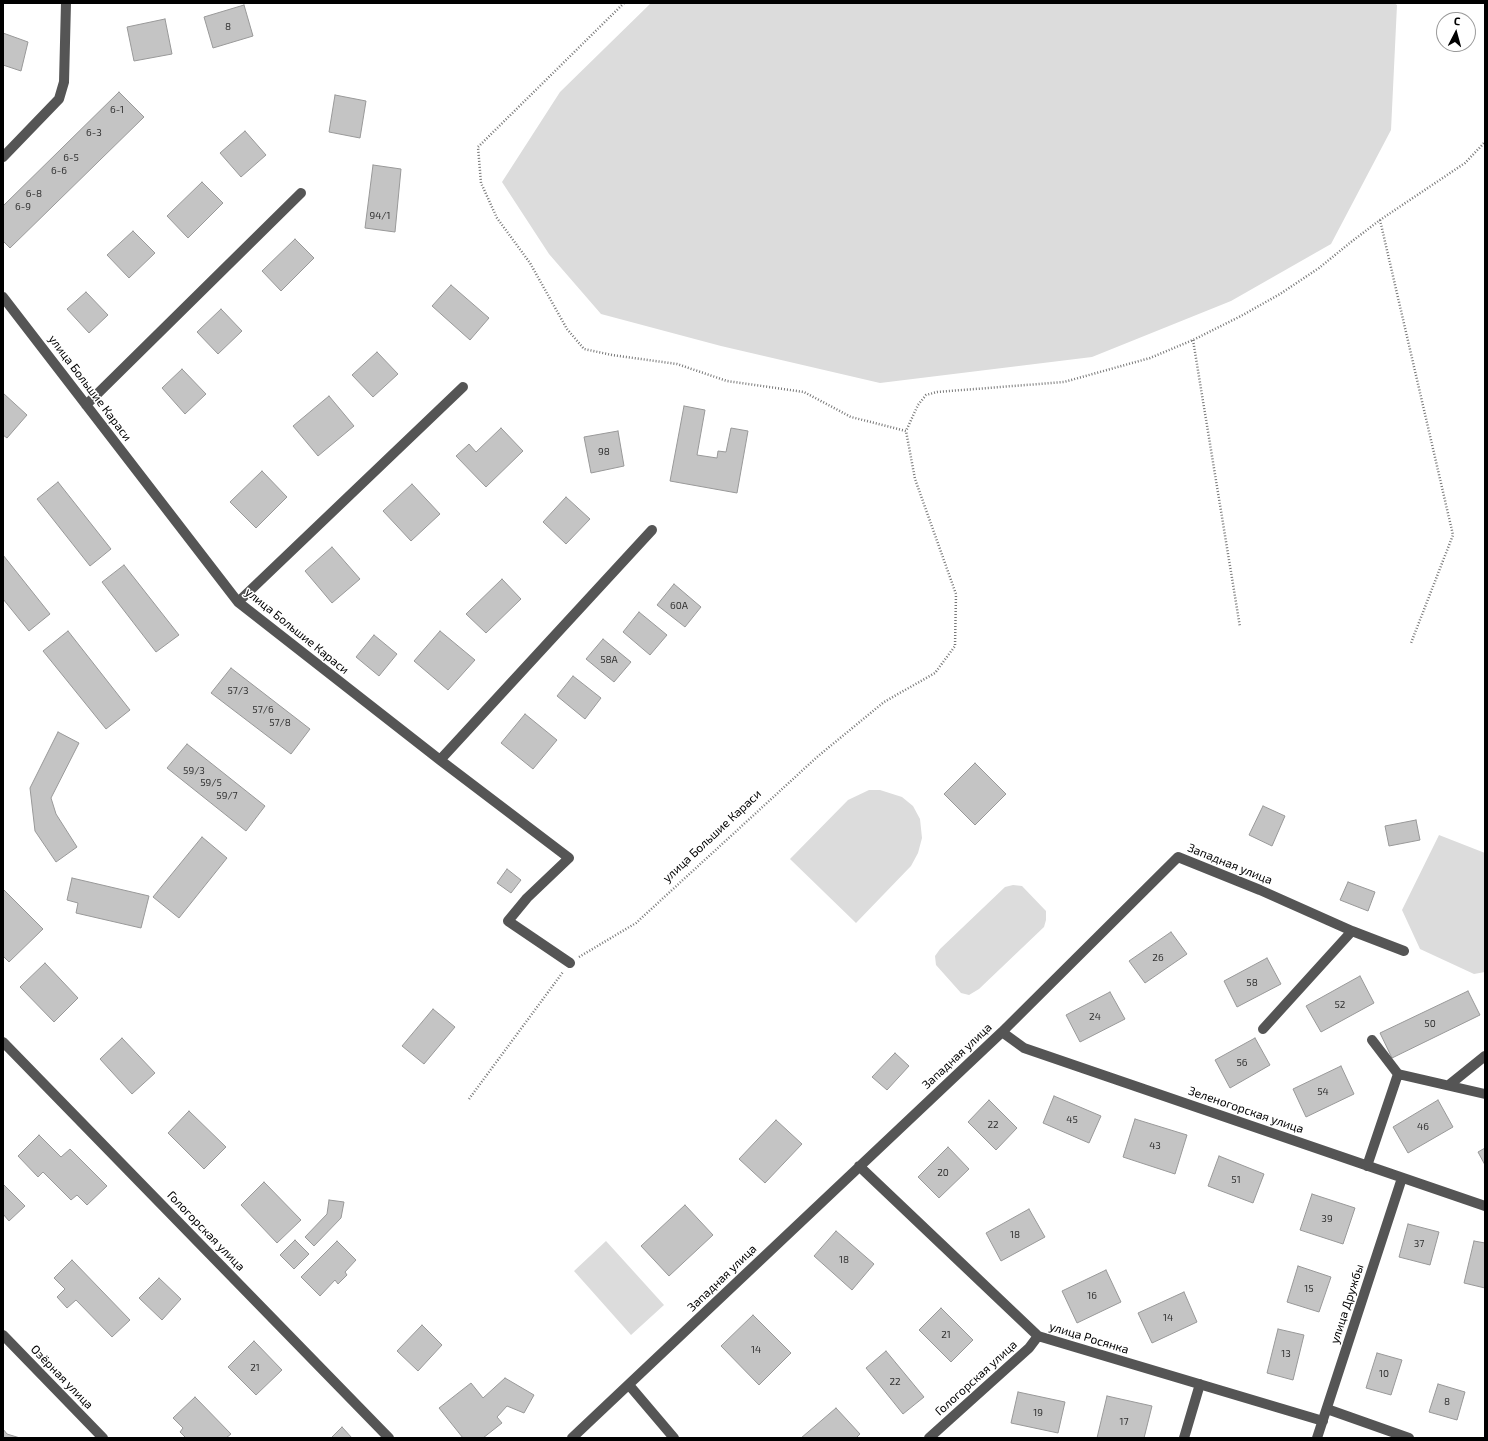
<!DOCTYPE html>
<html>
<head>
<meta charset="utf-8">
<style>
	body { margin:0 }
	#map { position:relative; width:1488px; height:1441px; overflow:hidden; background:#fff; font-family:"Exo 2",sans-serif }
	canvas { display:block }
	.frame { position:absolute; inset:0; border:4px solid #000; pointer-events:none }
	.north { position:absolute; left:1436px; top:12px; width:40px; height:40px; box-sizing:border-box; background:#fff; border:1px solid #999; border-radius:50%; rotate:6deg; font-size:11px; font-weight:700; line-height:16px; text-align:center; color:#000 }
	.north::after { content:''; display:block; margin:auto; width:14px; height:18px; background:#000; clip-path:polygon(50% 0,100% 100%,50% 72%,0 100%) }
</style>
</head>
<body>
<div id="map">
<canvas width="1488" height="1441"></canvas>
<div class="frame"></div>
<div class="north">С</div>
</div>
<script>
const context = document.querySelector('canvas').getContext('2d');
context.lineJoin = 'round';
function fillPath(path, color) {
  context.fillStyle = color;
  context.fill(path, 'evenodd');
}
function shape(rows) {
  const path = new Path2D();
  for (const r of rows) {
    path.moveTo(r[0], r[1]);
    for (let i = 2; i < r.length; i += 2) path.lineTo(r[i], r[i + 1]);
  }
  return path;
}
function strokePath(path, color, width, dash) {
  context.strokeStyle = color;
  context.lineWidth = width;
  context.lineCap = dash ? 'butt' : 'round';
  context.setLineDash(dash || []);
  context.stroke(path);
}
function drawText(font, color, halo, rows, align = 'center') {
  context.font = font + ' "Exo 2",sans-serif';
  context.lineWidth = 3;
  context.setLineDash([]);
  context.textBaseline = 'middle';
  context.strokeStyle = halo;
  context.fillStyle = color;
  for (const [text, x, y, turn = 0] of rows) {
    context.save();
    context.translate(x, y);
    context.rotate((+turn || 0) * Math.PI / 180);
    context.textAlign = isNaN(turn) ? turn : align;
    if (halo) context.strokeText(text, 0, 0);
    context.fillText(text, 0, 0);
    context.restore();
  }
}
fillPath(shape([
	[651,3,1394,3,1397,5,1391,130,1331,244,1231,301,1092,357,880,383,721,346,601,314,549,254,502,182,560,92],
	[869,790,880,790,902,797,913,806,920,819,922,838,918,853,911,866,856,923,790,859,848,800],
	[1439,835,1485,853,1485,972,1474,974,1420,949,1402,910],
	[1013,885,1022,886,1046,911,1046,920,1044,927,979,989,969,995,961,993,936,965,935,956,940,949,1005,887],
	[606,1241,664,1305,631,1335,574,1271]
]), '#dcdcdc');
const building = shape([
	[244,5,253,36,213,48,204,17,244,5],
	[165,19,172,54,134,61,127,27,165,19],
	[3,33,28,42,21,71,3,65,3,33],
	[119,92,144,117,10,248,3,241,3,206,119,92],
	[335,95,366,101,360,138,329,132,335,95],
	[245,131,266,155,241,177,220,153,245,131],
	[373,165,401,169,395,232,365,228,373,165],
	[202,182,223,203,188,238,167,216,202,182],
	[133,231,155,253,129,278,107,255,133,231],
	[295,239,314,258,281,291,262,271,295,239],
	[451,285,489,318,470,340,432,306,451,285],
	[86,292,108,315,89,333,67,309,86,292],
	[221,309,242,331,218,354,197,332,221,309],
	[377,352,398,374,373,397,352,375,377,352],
	[182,369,206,394,185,414,162,388,182,369],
	[3,393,27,415,7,438,3,435,3,393],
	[329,396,354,426,318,456,293,426,329,396],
	[684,406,705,410,697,455,717,458,718,451,726,452,731,428,748,431,737,493,670,481,684,406],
	[501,428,523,451,486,487,456,456,469,444,476,452,501,428],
	[618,431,624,466,591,473,584,437,618,431],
	[262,471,287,497,256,528,230,502,262,471],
	[58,482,111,549,90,566,37,499,58,482],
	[412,484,440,514,411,541,383,511,412,484],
	[566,497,590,519,566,544,543,522,566,497],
	[332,547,360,579,332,603,305,571,332,547],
	[3,555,50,614,29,631,3,599,3,555],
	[124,565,179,635,156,652,102,582,124,565],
	[502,579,521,599,486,633,466,614,502,579],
	[674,584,701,607,685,627,657,605,674,584],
	[639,612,667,635,650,655,623,632,639,612],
	[68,631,130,710,106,729,43,651,68,631],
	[440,631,475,660,448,690,414,661,440,631],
	[374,635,397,654,379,676,356,657,374,635],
	[603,639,631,662,614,682,586,659,603,639],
	[231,668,310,729,291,754,211,693,231,668],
	[573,676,601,698,585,719,557,696,573,676],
	[525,714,557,740,533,769,501,743,525,714],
	[58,732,79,743,51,798,56,814,77,847,56,862,35,831,30,788,58,732],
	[187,744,265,806,246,831,167,768,187,744],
	[975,763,1006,794,975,825,944,794,975,763],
	[1263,806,1285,816,1272,846,1249,835,1263,806],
	[1416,820,1420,840,1389,846,1385,826,1416,820],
	[202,837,227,858,179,918,153,897,202,837],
	[507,869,521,880,511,893,497,883,507,869],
	[72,878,149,896,141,928,76,913,78,903,67,900,72,878],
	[1348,882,1375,892,1368,911,1340,900,1348,882],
	[3,889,43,929,9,962,3,956,3,889],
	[1171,932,1187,954,1145,983,1129,961,1171,932],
	[1267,958,1281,984,1237,1007,1224,981,1267,958],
	[45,963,78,998,54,1022,20,987,45,963],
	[1360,976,1374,1003,1321,1032,1306,1006,1360,976],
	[1468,991,1480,1015,1392,1058,1380,1033,1468,991],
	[1110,992,1125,1019,1080,1042,1066,1015,1110,992],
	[433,1009,455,1027,424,1064,402,1046,433,1009],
	[122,1038,155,1073,132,1094,100,1059,122,1038],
	[1255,1038,1270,1065,1230,1088,1215,1060,1255,1038],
	[895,1053,909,1066,887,1090,872,1077,895,1053],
	[1341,1066,1354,1094,1306,1117,1293,1089,1341,1066],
	[1054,1096,1101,1116,1089,1143,1043,1123,1054,1096],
	[989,1100,1017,1128,996,1150,968,1122,989,1100],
	[1438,1100,1453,1127,1408,1153,1393,1127,1438,1100],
	[189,1111,226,1147,204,1169,168,1133,189,1111],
	[1135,1119,1187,1135,1175,1174,1123,1157,1135,1119],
	[776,1120,802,1144,765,1183,739,1159,776,1120],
	[39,1135,61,1157,70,1149,107,1186,87,1205,77,1195,71,1200,43,1172,38,1177,18,1156,39,1135],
	[948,1147,969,1169,939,1198,918,1177,948,1147],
	[1485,1148,1485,1165,1478,1152,1485,1148],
	[1219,1156,1264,1174,1253,1203,1208,1186,1219,1156],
	[264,1182,301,1220,277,1243,241,1205,264,1182],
	[3,1184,25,1206,9,1221,3,1214,3,1184],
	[1312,1194,1355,1208,1343,1244,1300,1230,1312,1194],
	[329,1200,344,1202,341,1218,314,1246,305,1237,327,1214,329,1200],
	[685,1205,713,1235,669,1276,641,1246,685,1205],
	[1029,1209,1045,1237,1001,1261,986,1233,1029,1209],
	[1408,1224,1439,1232,1430,1265,1399,1257,1408,1224],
	[836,1231,874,1264,852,1290,814,1256,836,1231],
	[295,1240,309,1254,294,1269,280,1255,295,1240],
	[337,1241,356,1260,345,1272,347,1275,338,1284,335,1280,320,1296,301,1277,337,1241],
	[1474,1241,1485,1243,1485,1288,1464,1283,1474,1241],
	[72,1260,130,1320,112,1337,76,1300,67,1308,57,1297,65,1289,54,1278,72,1260],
	[1298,1266,1331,1277,1319,1312,1287,1302,1298,1266],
	[1106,1270,1121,1302,1077,1323,1062,1291,1106,1270],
	[159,1278,181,1299,162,1320,139,1298,159,1278],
	[1184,1292,1197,1322,1152,1343,1138,1313,1184,1292],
	[941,1308,973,1340,951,1362,919,1330,941,1308],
	[753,1315,791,1353,759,1385,721,1346,753,1315],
	[422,1325,442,1345,418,1371,397,1351,422,1325],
	[1278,1329,1304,1335,1293,1380,1267,1373,1278,1329],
	[254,1341,282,1370,256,1395,228,1367,254,1341],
	[886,1351,924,1397,903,1414,866,1368,886,1351],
	[1377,1353,1402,1360,1391,1395,1366,1388,1377,1353],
	[505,1378,534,1395,524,1413,507,1406,497,1417,502,1423,483,1438,463,1438,439,1408,471,1383,483,1398,505,1378],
	[1438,1384,1465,1392,1457,1420,1429,1412,1438,1384],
	[1018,1392,1065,1402,1058,1433,1011,1423,1018,1392],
	[1107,1396,1152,1406,1144,1438,1097,1438,1107,1396],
	[195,1397,231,1434,226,1438,186,1438,180,1432,183,1428,173,1418,195,1397],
	[836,1408,860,1434,856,1438,801,1438,836,1408],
	[342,1427,352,1438,331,1438,342,1427],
	[3,1429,7,1434,20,1438,3,1438,3,1429]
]);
fillPath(building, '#c4c4c4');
strokePath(building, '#999', 1);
strokePath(shape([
	[624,3,478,147,481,183,497,218,530,263,567,329,584,349,612,355,677,364,727,381,804,392,851,417,906,431,918,405,926,395,937,392,1064,382,1150,358,1193,340,1241,316,1280,294,1319,268,1351,242,1380,220,1465,163,1485,142],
	[1380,220,1453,535,1411,643],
	[1193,340,1240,627],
	[579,957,636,923,817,757,884,702,935,673,955,646,956,594,915,479,906,431],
	[469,1099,563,972]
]), '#777', 2.5, [1, 2]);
strokePath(shape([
	[3,157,59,99,64,82,66,3],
	[3,297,238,602,440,760,569,858,527,898,508,921,570,963],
	[86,405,301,193],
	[238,602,463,387],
	[440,760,652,530],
	[1263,1029,1352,931],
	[1002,1032,1024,1048,1485,1206],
	[3,1042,389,1438],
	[1398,1074,1485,1094],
	[1449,1085,1485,1056],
	[859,1166,1038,1336,1323,1421],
	[1367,1166,1398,1074,1372,1040],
	[3,1335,103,1438],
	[629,1385,674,1438],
	[1327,1409,1409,1438],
	[572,1438,1002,1032,1178,857,1260,890,1352,931,1404,951],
	[929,1438,1029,1348,1038,1336],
	[1184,1438,1200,1384],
	[1317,1438,1402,1178]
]), '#555', 10);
drawText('10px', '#313131', null, [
	["8",228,27],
	["6-1",117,110],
	["6-3",94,133],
	["6-5",71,158],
	["6-6",59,171],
	["6-8",34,194],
	["6-9",23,207],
	["94/1",380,216],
	["98",604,452],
	["60А",679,606],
	["58А",609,660],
	["57/3",238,691],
	["57/6",263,710],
	["57/8",280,723],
	["59/3",194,771],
	["59/5",211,783],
	["59/7",227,796],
	["26",1158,958],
	["58",1252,983],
	["52",1340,1005],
	["24",1095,1017],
	["50",1430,1024],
	["56",1242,1063],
	["54",1323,1092],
	["45",1072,1120],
	["22",993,1125],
	["46",1423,1127],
	["43",1155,1146],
	["20",943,1173],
	["51",1236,1180],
	["39",1327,1219],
	["18",1015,1235],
	["37",1419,1244],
	["18",844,1260],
	["15",1309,1289],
	["16",1092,1296],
	["14",1168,1318],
	["21",946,1335],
	["14",756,1350],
	["13",1286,1354],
	["21",255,1368],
	["10",1384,1374],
	["22",895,1382],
	["8",1447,1402],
	["19",1038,1413],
	["17",1124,1422]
]);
drawText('12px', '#000', '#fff', [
	["улица Большие Караси",90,388,53],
	["улица Большие Караси",297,631,39],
	["улица Большие Караси",712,836,-43],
	["Западная улица",1230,864,22],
	["Западная улица",957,1056,-43],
	["Зеленогорская улица",1246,1110,19],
	["Гологорская улица",206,1231,46],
	["Западная улица",722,1278,-44],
	["улица Дружбы",1347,1304,-72],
	["улица Росянка",1089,1338,17],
	["Озёрная улица",62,1377,46],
	["Гологорская улица",976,1378,-42]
]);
</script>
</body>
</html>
